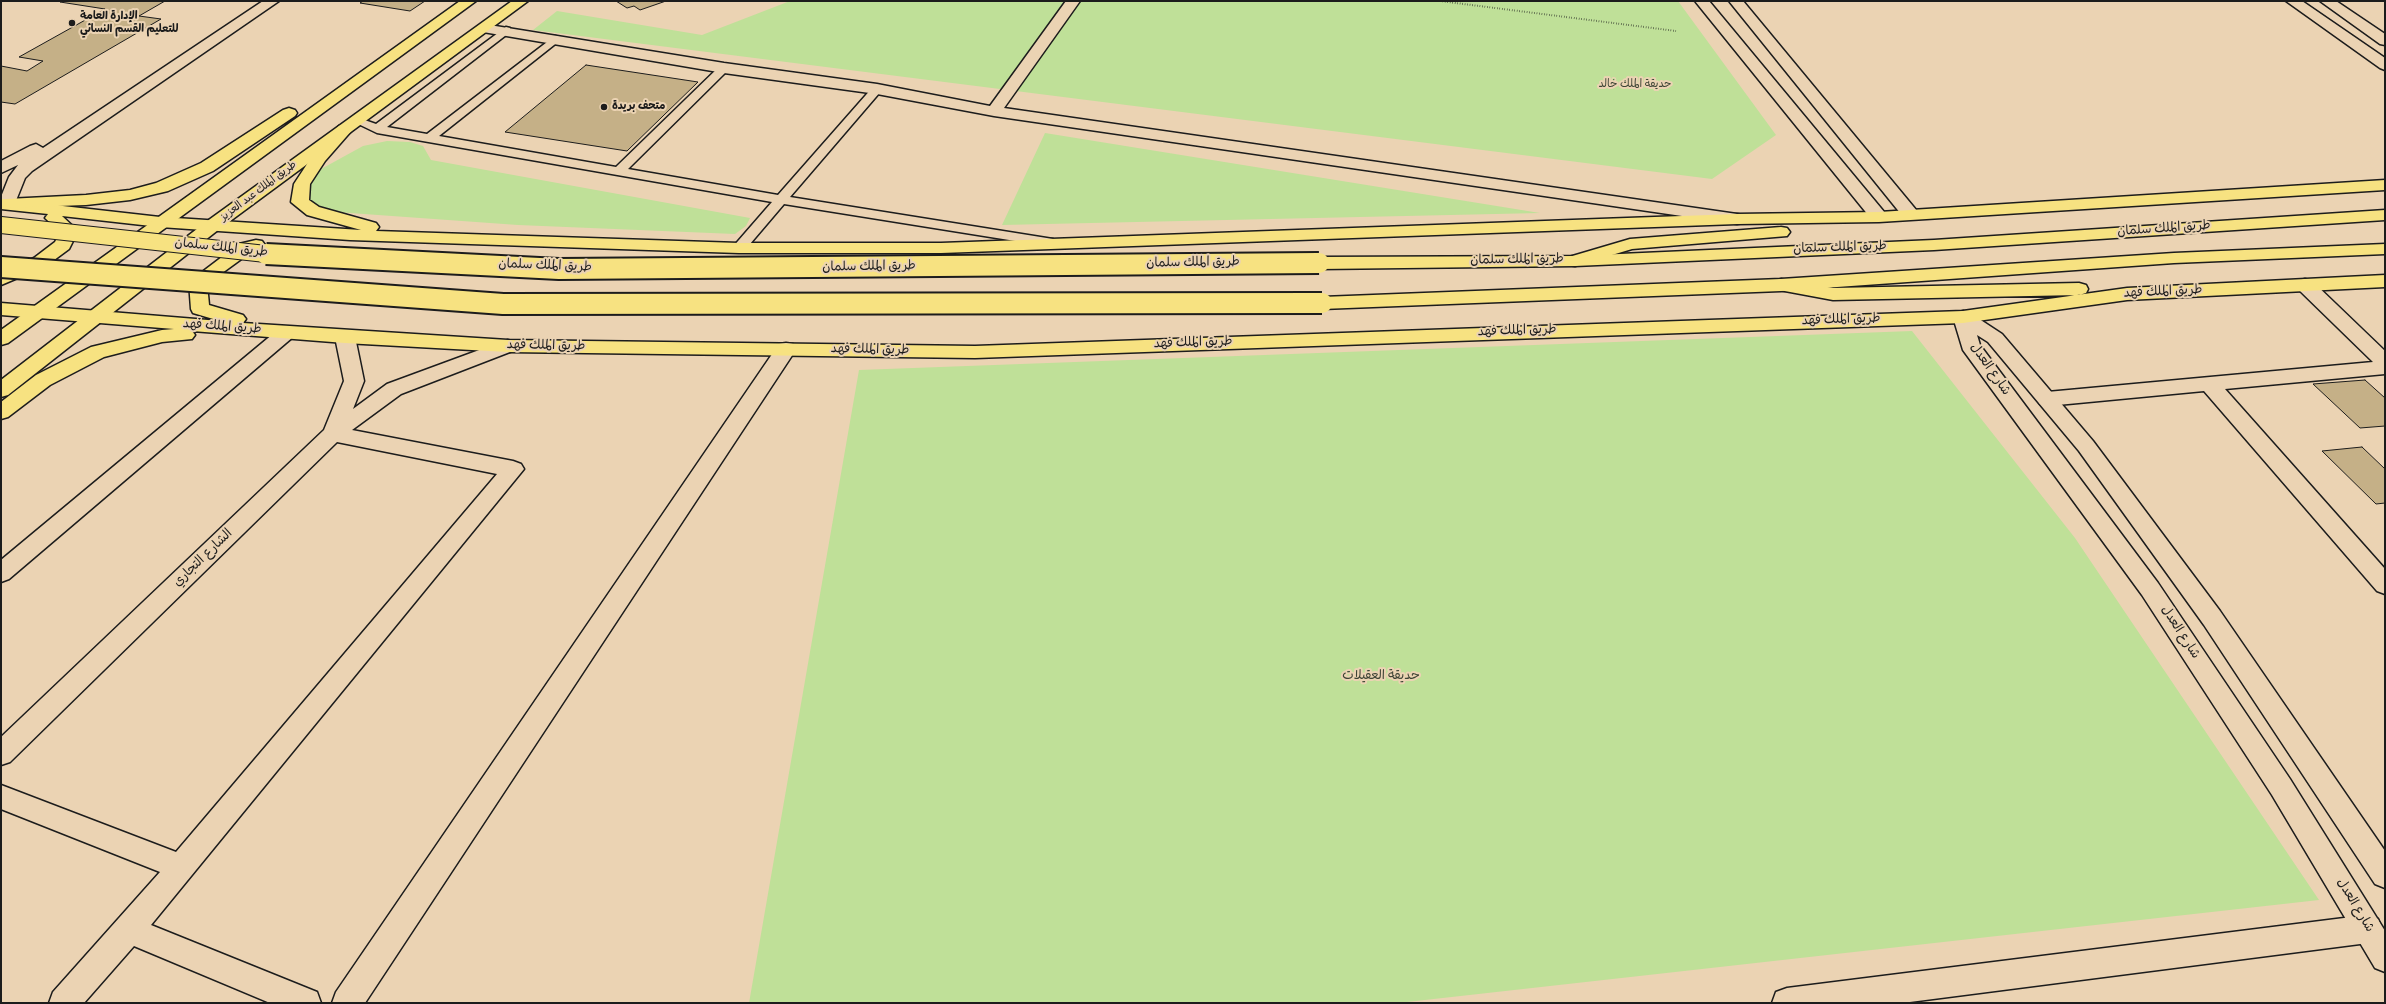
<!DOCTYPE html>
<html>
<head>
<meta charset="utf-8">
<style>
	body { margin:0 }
	#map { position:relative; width:2386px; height:1004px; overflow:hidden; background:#ebd3b3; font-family:Dekko,sans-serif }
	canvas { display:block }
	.frame { position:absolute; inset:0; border:2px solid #1c1c1c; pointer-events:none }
</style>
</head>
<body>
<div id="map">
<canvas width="2386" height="1004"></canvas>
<div class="frame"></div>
</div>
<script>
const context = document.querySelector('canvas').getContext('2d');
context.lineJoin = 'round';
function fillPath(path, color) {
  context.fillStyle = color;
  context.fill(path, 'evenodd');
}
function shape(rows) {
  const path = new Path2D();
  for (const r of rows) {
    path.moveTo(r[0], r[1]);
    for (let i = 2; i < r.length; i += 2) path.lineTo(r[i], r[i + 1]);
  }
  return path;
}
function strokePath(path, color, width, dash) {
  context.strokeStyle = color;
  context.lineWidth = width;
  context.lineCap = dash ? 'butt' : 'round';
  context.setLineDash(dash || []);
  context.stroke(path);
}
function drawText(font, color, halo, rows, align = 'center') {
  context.font = font + ' Dekko,"Playpen Sans Arabic",sans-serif';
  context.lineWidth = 4;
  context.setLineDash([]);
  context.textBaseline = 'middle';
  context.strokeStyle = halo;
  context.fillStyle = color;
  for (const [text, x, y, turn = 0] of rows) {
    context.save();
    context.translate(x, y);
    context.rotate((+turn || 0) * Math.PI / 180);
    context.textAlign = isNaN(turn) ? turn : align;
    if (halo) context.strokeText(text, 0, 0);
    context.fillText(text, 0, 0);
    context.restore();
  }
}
fillPath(shape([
	[790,1,1678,1,1776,135,1712,179,533,30,557,11,702,35],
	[1045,133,1540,213,1002,225],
	[387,141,410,142,423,146,431,160,750,218,746,226,735,234,518,225,322,211,307,199,312,174,363,146],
	[1912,331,2075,538,2319,900,1398,1003,749,1003,859,370]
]), '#bfe098');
const building = shape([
	[62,1,165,1,139,16,161,19,15,104,1,102,1,66,27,71,43,61,19,57,105,9,60,2,62,1],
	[363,1,425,1,410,11,360,3,363,1],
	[616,1,666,1,640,10,634,6,627,8,616,1],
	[586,65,698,82,627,151,505,132,586,65],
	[2365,380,2385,398,2385,426,2360,428,2313,384,2365,380],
	[2362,447,2385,469,2385,503,2376,504,2322,451,2362,447]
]);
fillPath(building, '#c5b087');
strokePath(building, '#1c1c1c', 1);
const service = shape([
	[506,27,510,28,510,32,387,127,427,134,555,36,559,37,559,41,439,136,616,167,720,66,724,65,728,66,728,70,628,169,778,195,873,87,877,86,883,89,881,91,790,197,1053,239,1060,243,1053,247,784,204,744,251,739,252,732,248,772,202,377,133,350,120,356,117,376,124,506,27]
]);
const minor = shape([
	[263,1,279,1,32,171,25,178,13,208,1,208,1,197,9,177,18,165,1,173,1,161,30,146,36,144,43,148,263,1],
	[1066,1,1080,1,1004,108,1737,214,1743,215,1746,219,1743,223,1737,224,994,116,877,94,724,73,483,32,476,28,483,24,724,63,877,84,990,106,1066,1],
	[2305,279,2312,281,2385,351,2385,374,2225,389,2385,569,2385,594,2377,591,2204,391,2047,406,2040,404,2037,399,2040,394,2047,392,2373,362,2298,289,2296,285,2298,281,2305,279],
	[286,327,293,329,296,333,293,337,9,579,1,582,1,560,279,329,286,327],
	[345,331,352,333,355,337,364,381,353,409,387,384,501,342,508,340,515,342,518,346,515,350,401,394,352,430,513,461,521,464,524,469,151,925,317,992,321,1003,270,1003,134,946,84,1003,49,1003,53,992,160,872,1,809,1,785,176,852,497,474,337,442,10,762,1,765,1,737,324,430,344,381,335,337,338,333,345,331],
	[786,343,793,344,796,349,793,354,365,1003,332,1003,336,992,779,344,786,343],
	[2368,915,2378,919,2382,929,2378,939,2368,943,1902,1003,1772,1003,1776,992,1787,988,2368,915]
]);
const tertiary = shape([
	[1695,1,1709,1,1885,213,1888,217,1885,221,1873,221,1695,1],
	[1729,1,1743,1,1917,211,1920,215,1917,219,1905,219,1729,1],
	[2286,1,2302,1,2385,58,2385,70,2380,68,2286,1],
	[2320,1,2336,1,2385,34,2385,45,2380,44,2320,1],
	[1963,311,1970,313,2002,334,2093,441,2220,611,2385,851,2385,888,2375,884,2204,625,2079,451,1988,342,1977,335,1980,345,2158,583,2290,779,2385,931,2385,972,2375,968,2272,795,2142,595,1963,350,1953,317,1956,313,1963,311]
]);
const primary = shape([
	[345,124,351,126,353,129,325,161,310,184,309,200,319,207,376,223,379,227,376,231,739,243,941,243,1737,214,1879,212,2385,180,2385,190,1879,222,1737,224,941,253,739,253,350,240,160,227,62,216,78,231,69,249,46,266,1,285,1,272,34,258,55,242,60,232,45,218,48,214,1,209,1,199,160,217,361,230,307,215,291,202,294,184,311,158,339,126,345,124],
	[1781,227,1787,228,1790,232,1787,236,1632,249,1575,266,1569,265,1566,261,1569,257,1630,239,1781,227],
	[256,240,262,241,265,245,262,249,251,252,207,284,209,305,243,315,246,319,243,323,508,340,975,346,1963,311,2127,288,2385,275,2385,287,2127,300,1963,323,975,358,508,352,345,343,192,331,195,335,192,339,162,342,104,357,50,385,8,417,1,419,1,402,36,375,91,347,162,330,174,329,1,315,1,303,220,321,193,313,191,309,189,282,239,244,256,240],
	[1781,279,1833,288,2079,283,2086,285,2088,289,2086,293,2079,295,1833,300,1774,289,1772,285,1774,281,1781,279]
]);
const trunk = shape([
	[460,1,476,1,8,343,1,345,1,330,460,1],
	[512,1,528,1,218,230,8,395,1,397,1,380,206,222,512,1],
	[289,108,295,110,297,113,295,116,213,171,168,191,130,200,86,205,1,208,1,200,7,199,86,195,130,190,156,183,201,163,283,110,289,108],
	[2385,210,2385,220,1934,250,1575,266,1319,269,1313,267,1310,263,1313,259,1319,257,1575,256,1934,240,2385,210],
	[2385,244,2385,254,2174,263,1781,291,1322,309,1315,307,1313,303,1315,299,1322,297,1781,279,2174,253,2385,244]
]);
strokePath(service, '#1c1c1c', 3);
strokePath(minor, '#1c1c1c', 3);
strokePath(tertiary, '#1c1c1c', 3);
strokePath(primary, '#1c1c1c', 3);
strokePath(trunk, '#1c1c1c', 3);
strokePath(shape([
	[1440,1,1676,31]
]), '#1c1c1c', 2, [0.5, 2]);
fillPath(service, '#ebd3b3');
fillPath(minor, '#ebd3b3');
fillPath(tertiary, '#ebd3b3');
fillPath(primary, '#f7e281');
fillPath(trunk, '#f7e281');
const trunkBridgeFar1 = shape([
	[1,225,275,255]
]);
const trunkBridge = shape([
	[266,254,559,269,1319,263],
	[1,267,503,304,1322,303]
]);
strokePath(trunkBridgeFar1, '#1c1c1c', 18, []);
strokePath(trunkBridge, '#1c1c1c', 24, []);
strokePath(trunkBridgeFar1, '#f7e281', 16);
strokePath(trunkBridge, '#f7e281', 20);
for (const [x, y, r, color] of [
	[72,23,4,"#1c1c1c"],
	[604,107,4,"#1c1c1c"]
]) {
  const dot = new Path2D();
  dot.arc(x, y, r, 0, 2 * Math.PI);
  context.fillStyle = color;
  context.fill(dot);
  strokePath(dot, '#ebd3b3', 1.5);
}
drawText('bold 11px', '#1c1c1c', '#ebd3b3', [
	["الإدارة العامة",80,17],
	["للتعليم القسم النسائي",80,30],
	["متحف بريدة",612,107]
], 'left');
drawText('11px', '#3d4335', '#ebd3b3', [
	["حديقة الملك خالد",1635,85]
]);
drawText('11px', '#1c1c1c', '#ebd3b3', [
	["طريق الملك عبد العزيز",259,192,-37]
]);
drawText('13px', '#1c1c1c', '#ebd3b3', [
	["طريق الملك سلمان",2164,230,-4],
	["طريق الملك سلمان",221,249,6],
	["طريق الملك سلمان",1840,249,-2],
	["طريق الملك سلمان",1517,261,-1],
	["طريق الملك سلمان",1193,264,-1],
	["طريق الملك سلمان",545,267,2],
	["طريق الملك سلمان",869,268,-1],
	["طريق الملك فهد",2163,293,-3],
	["طريق الملك فهد",1841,321,-2],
	["طريق الملك فهد",222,328,4],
	["طريق الملك فهد",1517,332,-2],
	["طريق الملك فهد",1193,344,-2],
	["طريق الملك فهد",546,347,1],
	["طريق الملك فهد",870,351,1],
	["شارع العدل",1989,370,55],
	["الشارع التجاري",204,559,-44],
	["شارع العدل",2179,633,57],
	["شارع العدل",2354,906,59]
]);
drawText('13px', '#3d4335', '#ebd3b3', [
	["حديقة العقيلات",1381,677]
]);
</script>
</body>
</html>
